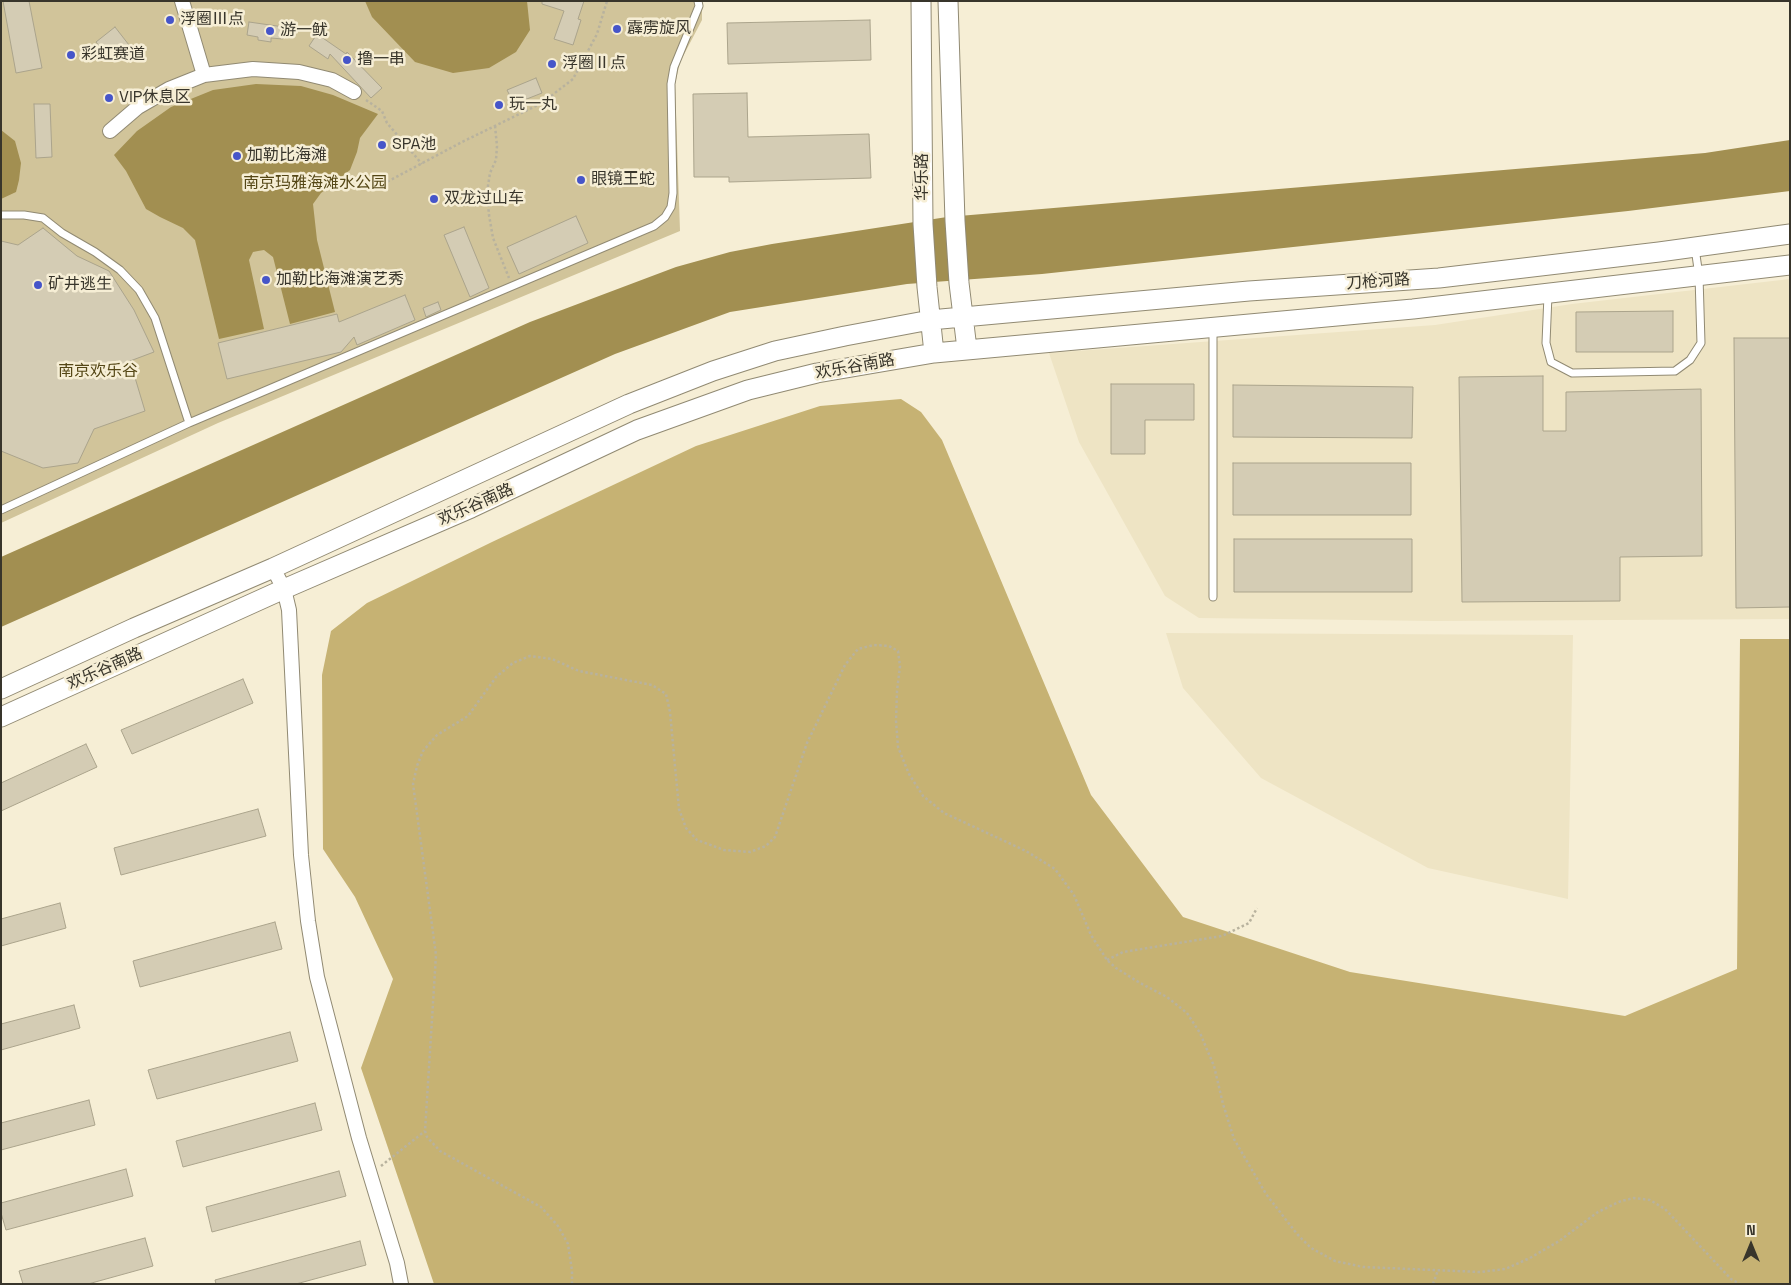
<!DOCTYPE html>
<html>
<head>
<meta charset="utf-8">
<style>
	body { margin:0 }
	#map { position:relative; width:1791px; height:1285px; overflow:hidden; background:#f6eed5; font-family:"Space Grotesk",sans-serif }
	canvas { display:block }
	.frame { position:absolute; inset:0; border:2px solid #38352b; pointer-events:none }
	.north { position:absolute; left:1726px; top:1220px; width:50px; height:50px; -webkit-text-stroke:4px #f6eed5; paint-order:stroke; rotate:0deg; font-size:14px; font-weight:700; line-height:20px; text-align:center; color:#38352b }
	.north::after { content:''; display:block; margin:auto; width:18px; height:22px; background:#38352b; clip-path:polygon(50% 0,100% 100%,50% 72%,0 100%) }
</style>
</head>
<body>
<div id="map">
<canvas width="1791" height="1285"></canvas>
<div class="frame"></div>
<div class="north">N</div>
</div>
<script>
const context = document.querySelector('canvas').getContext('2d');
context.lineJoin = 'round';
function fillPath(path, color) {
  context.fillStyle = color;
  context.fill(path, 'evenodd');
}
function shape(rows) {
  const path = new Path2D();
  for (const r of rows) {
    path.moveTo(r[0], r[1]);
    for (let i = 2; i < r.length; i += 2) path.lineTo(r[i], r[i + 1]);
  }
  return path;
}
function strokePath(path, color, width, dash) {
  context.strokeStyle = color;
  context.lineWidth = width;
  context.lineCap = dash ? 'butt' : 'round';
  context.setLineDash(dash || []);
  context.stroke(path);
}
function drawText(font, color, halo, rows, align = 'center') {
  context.font = font + ' "Space Grotesk","Noto Sans SC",sans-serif';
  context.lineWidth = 5;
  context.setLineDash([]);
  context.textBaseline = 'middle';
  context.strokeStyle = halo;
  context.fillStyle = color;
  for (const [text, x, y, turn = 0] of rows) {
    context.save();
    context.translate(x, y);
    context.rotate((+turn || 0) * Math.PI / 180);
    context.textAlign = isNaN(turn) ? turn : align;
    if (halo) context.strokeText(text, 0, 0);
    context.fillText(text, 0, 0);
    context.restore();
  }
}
fillPath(shape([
	[1790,279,1790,619,1436,621,1199,618,1165,596,1079,442,1049,353,1435,325,1572,304],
	[1166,633,1573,635,1568,899,1428,868,1261,778,1183,688]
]), '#eee4c4');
fillPath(shape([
	[1,1,702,1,702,20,680,62,675,84,680,231,218,423,1,523]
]), '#d1c49a');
fillPath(shape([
	[901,399,921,412,942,440,1091,795,1183,917,1350,972,1625,1016,1737,969,1740,639,1790,639,1790,1284,434,1284,361,1068,393,979,355,897,323,849,322,675,331,631,367,603,492,542,696,446,820,406]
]), '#c6b273');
fillPath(shape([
	[365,1,527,1,530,30,516,52,489,68,453,73,415,62,372,17],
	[256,84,301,86,333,95,378,114,360,138,357,152,350,170,321,193,313,204,317,240,335,312,290,324,273,257,264,250,258,251,253,252,249,260,264,329,219,339,195,240,183,228,160,217,146,209,126,171,114,155,137,131,171,107,213,90],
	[1,130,15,141,21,163,19,180,16,192,1,199],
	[1790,140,1790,191,1628,211,1042,274,907,284,730,312,615,354,1,627,1,557,530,322,676,267,730,252,772,244,947,217,1705,153]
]), '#a28f51');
const building = shape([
	[3,1,29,1,42,68,16,73,3,1],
	[542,1,584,1,578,19,581,20,573,45,554,39,564,11,542,4,542,1],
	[870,20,871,60,728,64,727,23,870,20],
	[249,22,284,27,283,39,271,38,271,42,258,40,258,37,247,35,249,22],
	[115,27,129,45,110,60,96,42,115,27],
	[317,34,346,54,347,52,382,88,371,98,330,54,328,59,309,46,317,34],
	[536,78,542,93,514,104,507,90,536,78],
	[747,93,748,137,869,134,871,178,729,182,729,177,694,177,693,94,747,93],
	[34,104,50,104,52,157,36,158,34,104],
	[576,216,588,243,519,274,507,247,576,216],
	[464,227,489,288,470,297,444,235,464,227],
	[43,228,77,256,109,271,134,310,154,352,130,361,145,411,94,429,78,463,43,468,1,451,1,241,18,245,43,228],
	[405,295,415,320,357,345,354,337,341,352,227,379,218,343,337,314,339,322,405,295],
	[438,302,441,310,426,317,423,308,438,302],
	[1673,311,1673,352,1576,352,1576,312,1673,311],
	[1734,338,1790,338,1790,607,1736,608,1734,338],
	[1543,376,1543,431,1566,431,1566,392,1701,389,1702,556,1620,557,1620,601,1462,602,1459,377,1543,376],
	[1111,384,1194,384,1194,420,1145,420,1145,454,1111,454,1111,384],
	[1233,385,1413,387,1412,438,1233,437,1233,385],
	[1233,463,1411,463,1411,515,1233,515,1233,463],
	[1234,539,1412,539,1412,592,1234,592,1234,539],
	[243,679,253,703,132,754,121,730,243,679],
	[86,744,97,767,1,811,1,783,86,744],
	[258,809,266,836,121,875,114,848,258,809],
	[60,903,66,928,1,946,1,919,60,903],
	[275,922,282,949,140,987,133,961,275,922],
	[74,1005,80,1028,1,1050,1,1024,74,1005],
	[290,1032,298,1061,157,1099,148,1070,290,1032],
	[89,1100,95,1125,1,1150,1,1123,89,1100],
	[315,1103,322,1130,183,1167,176,1141,315,1103],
	[126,1169,133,1196,6,1230,1,1213,1,1203,126,1169],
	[339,1171,346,1196,212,1232,206,1207,339,1171],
	[145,1238,153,1266,88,1284,23,1284,19,1271,145,1238],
	[360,1241,366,1265,296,1284,216,1284,215,1280,360,1241]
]);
fillPath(building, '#d4ccb4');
strokePath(building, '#aba48c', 1);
const lane = shape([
	[1,215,24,215,43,218,62,233,95,252,120,270,139,290,155,318,189,423],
	[1548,295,1546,343,1551,362,1572,373,1675,371,1690,360,1701,343,1699,276,1695,248],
	[1213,328,1213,597],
	[1,510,189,423,654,226,665,217,671,207,673,193,671,84,674,67,699,6,698,1]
]);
const street = shape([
	[182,1,204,75],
	[110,131,138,107,169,89,204,75,253,69,299,72,332,80,354,92],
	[273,568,284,589,289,610,301,855,308,921,317,977,359,1138,397,1263,401,1284]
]);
const secondary = shape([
	[921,1,923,224,927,287,934,353],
	[948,1,955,221,959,283,967,349],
	[1,689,134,628,273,568,629,404,713,371,775,351,845,336,930,320,1249,291,1439,278,1659,252,1790,234],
	[1,717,284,589,471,508,637,430,748,390,817,373,934,353,1413,309,1790,265]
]);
strokePath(lane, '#918a73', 9);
strokePath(street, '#918a73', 16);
strokePath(secondary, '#918a73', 21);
strokePath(shape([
	[366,100,382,111,387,123,422,164],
	[495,126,497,146,496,160,490,173,487,192,489,215,493,238,509,278],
	[383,184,462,142,542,103,573,79,597,34,607,1],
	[1107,960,1123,952,1222,936,1249,923,1257,908],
	[381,1166,425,1131],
	[572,1284,572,1271,568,1244,558,1226,541,1207,440,1151,427,1137,425,1131,436,955,413,784,417,766,423,751,437,735,468,716,496,677,513,663,530,656,552,659,579,671,652,685,666,694,670,712,679,809,686,828,697,840,724,850,750,852,766,846,775,837,807,743,845,665,858,649,874,645,889,646,898,651,900,666,897,691,896,721,898,747,909,774,923,796,944,813,1026,851,1055,869,1074,895,1091,935,1107,960,1116,968,1140,983,1167,997,1187,1013,1200,1033,1214,1066,1223,1104,1234,1139,1266,1194,1297,1234,1311,1248,1335,1261,1363,1267,1480,1272,1505,1269,1530,1258,1559,1241,1598,1212,1621,1201,1634,1198,1650,1200,1665,1209,1731,1279,1740,1284],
	[1433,1284,1438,1270]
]), '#b8b29e', 2.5, [2.5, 2.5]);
strokePath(lane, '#fff', 7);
strokePath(street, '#fff', 14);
strokePath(secondary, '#fff', 19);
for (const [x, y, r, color] of [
	[170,20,5,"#4655c9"],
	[617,29,5,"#4655c9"],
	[270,31,5,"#4655c9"],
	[71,55,5,"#4655c9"],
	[347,60,5,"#4655c9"],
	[552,64,5,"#4655c9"],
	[109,98,5,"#4655c9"],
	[499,105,5,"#4655c9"],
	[382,145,5,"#4655c9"],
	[237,156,5,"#4655c9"],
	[581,180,5,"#4655c9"],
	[434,199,5,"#4655c9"],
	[266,280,5,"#4655c9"],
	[38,285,5,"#4655c9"]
]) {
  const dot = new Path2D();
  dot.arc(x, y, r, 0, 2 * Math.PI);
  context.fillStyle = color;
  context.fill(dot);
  strokePath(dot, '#f6eed5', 2);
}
drawText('16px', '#38352b', '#f6eed5', [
	["浮圈Ⅲ点",180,20],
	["霹雳旋风",627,29],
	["游一鱿",280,31],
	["彩虹赛道",81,55],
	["撸一串",357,60],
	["浮圈Ⅱ点",562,64],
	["VIP休息区",119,98],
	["玩一丸",509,105],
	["SPA池",392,145],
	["加勒比海滩",247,156],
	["眼镜王蛇",591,180],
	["双龙过山车",444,199],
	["加勒比海滩演艺秀",276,280],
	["矿井逃生",48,285]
], 'left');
drawText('16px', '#38352b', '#f6eed5', [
	["华乐路",923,177,-90],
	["刀枪河路",1378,282,-4],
	["欢乐谷南路",855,367,-10],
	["欢乐谷南路",476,505,-24],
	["欢乐谷南路",105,669,-24]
]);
drawText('16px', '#554716', '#f6eed5', [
	["南京玛雅海滩水公园",315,184],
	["南京欢乐谷",98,372]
]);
</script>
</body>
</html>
